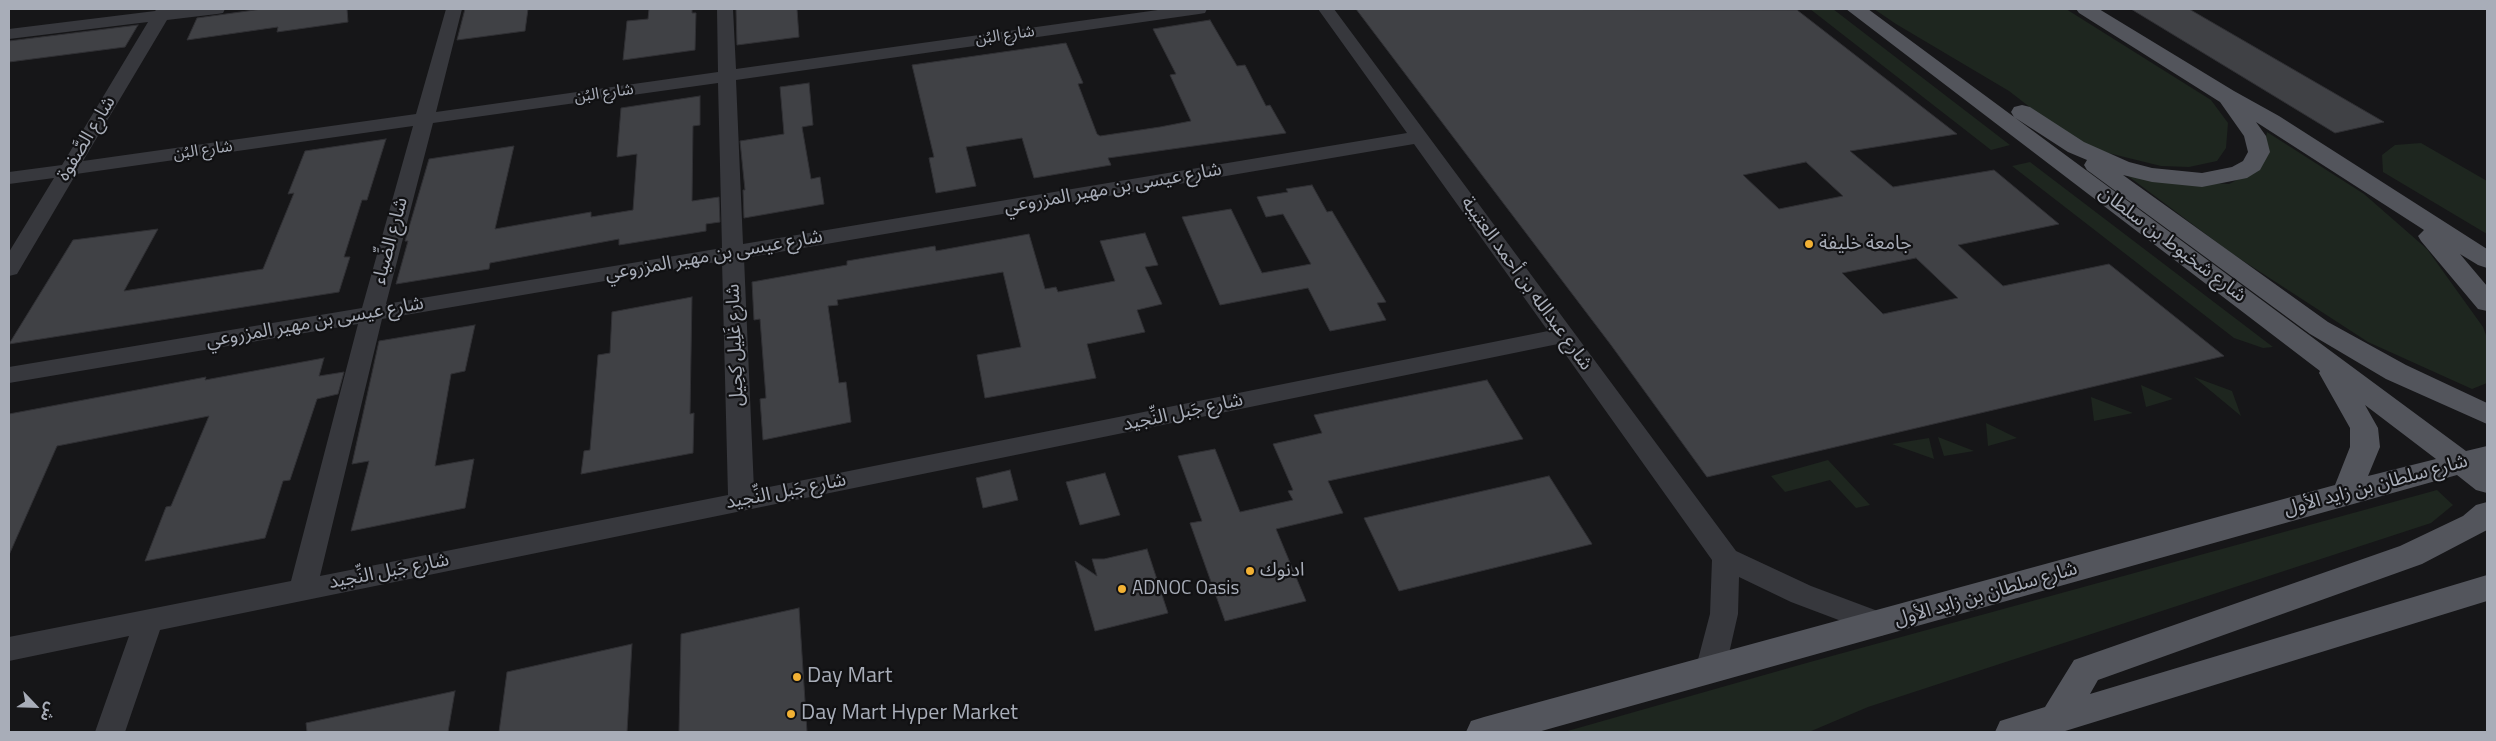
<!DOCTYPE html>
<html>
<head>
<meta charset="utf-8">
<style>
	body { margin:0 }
	#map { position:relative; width:2496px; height:741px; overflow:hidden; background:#161618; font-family:"Titillium Web","Noto Sans Arabic",sans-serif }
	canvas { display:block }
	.frame { position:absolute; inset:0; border:10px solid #a8adb8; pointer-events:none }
	.north { position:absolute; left:10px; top:681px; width:50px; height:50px; -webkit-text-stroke:4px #111113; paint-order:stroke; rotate:114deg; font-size:14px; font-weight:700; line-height:20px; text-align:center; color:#a8adb8 }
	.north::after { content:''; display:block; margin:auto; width:18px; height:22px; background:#a8adb8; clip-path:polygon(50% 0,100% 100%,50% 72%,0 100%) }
</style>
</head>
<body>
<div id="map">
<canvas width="2496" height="741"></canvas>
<div class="frame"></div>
<div class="north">ش</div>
</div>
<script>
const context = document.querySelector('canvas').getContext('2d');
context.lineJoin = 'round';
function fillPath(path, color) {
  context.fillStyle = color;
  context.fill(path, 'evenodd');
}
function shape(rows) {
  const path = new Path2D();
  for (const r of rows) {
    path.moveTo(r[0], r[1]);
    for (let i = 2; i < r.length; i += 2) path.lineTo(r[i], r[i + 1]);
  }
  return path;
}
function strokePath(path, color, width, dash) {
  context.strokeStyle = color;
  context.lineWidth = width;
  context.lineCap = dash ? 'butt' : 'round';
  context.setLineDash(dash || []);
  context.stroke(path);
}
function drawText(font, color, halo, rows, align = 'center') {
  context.font = font + ' "Titillium Web","Noto Sans Arabic",sans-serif';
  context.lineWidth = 4.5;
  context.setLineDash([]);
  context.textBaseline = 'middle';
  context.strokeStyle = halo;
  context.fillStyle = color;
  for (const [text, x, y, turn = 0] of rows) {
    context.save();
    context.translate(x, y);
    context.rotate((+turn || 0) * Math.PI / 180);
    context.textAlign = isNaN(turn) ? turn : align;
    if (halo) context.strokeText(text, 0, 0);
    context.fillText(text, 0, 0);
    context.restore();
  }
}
fillPath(shape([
	[1810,9,1833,9,2010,145,1991,150],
	[1874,9,2066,9,2211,100,2228,123,2226,148,2217,161,2189,167,2161,166,2100,151,2062,132,2009,91,1896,24],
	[2267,132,2364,194,2427,249,2483,327,2487,338,2487,383,2472,389,2368,342,2231,253,2120,170,2176,181,2229,184,2260,168],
	[2421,143,2487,181,2487,234,2383,172,2382,155,2395,145],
	[2030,162,2273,347,2263,348,2234,338,2012,166],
	[2194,377,2232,391,2241,416],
	[2141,385,2173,399,2146,407],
	[2091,397,2133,413,2094,421],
	[1986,423,2017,438,1988,446],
	[1938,437,1974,451,1944,456],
	[1929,438,1934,459,1892,444],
	[1828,460,1870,505,1856,508,1830,480,1785,492,1771,476],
	[2437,490,2453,505,2431,523,1868,707,1809,732,1564,732,1810,662]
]), '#1e261f');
const building = shape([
	[262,9,347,9,348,22,277,32,278,27,187,40,197,18,262,9],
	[465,9,528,9,525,31,457,40,465,9],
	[649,9,692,9,692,13,696,13,695,50,623,60,627,21,648,19,649,9],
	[736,9,797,9,799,37,737,45,736,9],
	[1356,9,1797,10,1957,134,1850,151,1893,187,1994,170,2059,224,1958,245,2003,286,2109,264,2224,356,1707,477,1611,345,1356,9],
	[1806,162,1843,196,1779,209,1743,175,1806,162],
	[1916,258,1958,298,1883,314,1842,273,1916,258],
	[2131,9,2189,9,2384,122,2335,133,2131,9],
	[1210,20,1237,66,1245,65,1266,106,1270,105,1286,133,1108,158,1111,165,1034,178,1022,138,966,147,976,186,936,193,929,158,934,157,912,65,1066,43,1083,83,1078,84,1097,134,1100,136,1160,127,1191,121,1170,75,1176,74,1153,29,1210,20],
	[138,25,125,47,9,62,9,41,138,25],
	[809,83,813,125,802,127,811,179,820,177,824,204,744,218,743,190,745,190,740,141,784,134,780,87,809,83],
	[700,96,700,125,693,126,692,201,719,197,720,222,706,224,706,231,619,245,619,239,490,263,489,269,396,284,408,241,405,241,429,159,514,146,495,229,591,212,591,217,633,210,637,154,617,157,621,108,700,96],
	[386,139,367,200,362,200,344,257,350,257,339,292,9,344,73,240,158,229,124,291,263,269,294,193,288,194,305,151,386,139],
	[1312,185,1327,212,1332,211,1386,302,1377,303,1386,320,1330,331,1308,288,1220,305,1182,217,1231,209,1262,273,1311,264,1283,214,1266,217,1257,197,1288,192,1286,189,1312,185],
	[1145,233,1158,265,1145,267,1162,304,1137,310,1145,332,1087,344,1096,378,985,398,977,355,1021,347,1003,272,837,300,838,305,828,306,839,383,846,382,851,422,763,440,760,399,766,398,760,319,754,320,752,282,847,265,847,261,935,246,936,251,1029,234,1045,289,1056,287,1058,292,1115,281,1100,241,1145,233],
	[692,297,690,414,694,413,693,453,581,474,584,451,590,450,598,355,610,353,612,312,692,297],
	[475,325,465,371,451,374,435,466,474,459,465,508,351,531,369,461,352,464,379,341,475,325],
	[324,358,319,376,344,372,338,394,317,399,290,480,283,481,265,538,145,561,166,507,171,506,209,416,57,446,9,555,9,414,206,377,205,380,324,358],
	[1487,380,1523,439,1328,481,1343,513,1276,529,1306,601,1225,621,1190,523,1202,521,1178,456,1215,449,1240,512,1293,500,1288,491,1293,490,1273,444,1322,433,1314,415,1487,380],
	[1010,470,1018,500,983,508,976,478,1010,470],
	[1105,473,1120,515,1080,525,1066,482,1105,473],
	[1549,476,1592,544,1399,591,1364,518,1549,476],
	[1147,549,1168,613,1095,631,1075,561,1097,576,1092,559,1104,559,1147,549],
	[799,608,807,732,679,732,681,634,799,608],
	[632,644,627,732,499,732,507,672,632,644],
	[455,691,448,732,307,732,306,723,455,691]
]);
fillPath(building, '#404145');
strokePath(building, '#303034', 1);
fillPath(shape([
	[157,9,225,9,223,13,217,14,167,20,83,161,416,114,446,9,462,9,436,112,718,72,717,9,733,9,736,69,1165,9,1207,9,1205,13,1199,14,736,80,743,244,1407,133,1318,9,1334,9,1736,551,1811,586,1891,616,1895,624,1891,632,1881,636,1791,602,1739,577,1738,614,1725,671,1720,680,1710,683,1700,680,1695,671,1710,614,1712,560,1558,344,160,630,125,732,95,732,129,636,9,661,9,637,291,581,358,324,9,383,9,367,362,308,413,126,76,174,20,269,17,274,9,276,9,252,54,178,9,184,9,172,62,165,148,22,9,39,9,29,155,11,157,9],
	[718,83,722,248,386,304,433,123,718,83],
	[1414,144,1548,331,754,490,744,258,1414,144],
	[722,261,728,495,320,576,382,319,722,261]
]), '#37383d');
fillPath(shape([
	[1846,9,1868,9,2466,451,2487,446,2487,493,2476,490,2457,475,1538,732,1466,732,1471,721,1484,717,2335,485,2350,447,2350,428,2319,373,2320,371,1846,9],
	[2365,405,2436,459,2368,476,2380,447,2378,428,2365,405],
	[2076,9,2099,9,2234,91,2279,116,2487,249,2487,268,2478,265,2460,254,2487,286,2487,311,2478,309,2421,241,2418,236,2424,230,2256,122,2266,136,2270,152,2260,170,2247,178,2202,187,2152,182,2123,175,2328,322,2406,365,2487,403,2487,424,2386,379,2310,334,2087,170,2084,165,2087,160,2068,152,2014,117,2011,112,2014,107,2022,105,2030,107,2084,142,2129,162,2152,168,2202,173,2232,167,2243,161,2248,152,2244,136,2220,102,2079,13,2076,9],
	[2487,502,2487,530,2422,564,2098,680,2090,694,2487,575,2487,601,2062,732,1995,732,2000,721,2045,707,2074,660,2400,546,2463,516,2476,505,2487,502]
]), '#53555c');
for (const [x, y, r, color] of [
	[1809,244,5,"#f2b134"],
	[1250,571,5,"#f2b134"],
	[1122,589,5,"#f2b134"],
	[797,677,5,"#f2b134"],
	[791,714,5,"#f2b134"]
]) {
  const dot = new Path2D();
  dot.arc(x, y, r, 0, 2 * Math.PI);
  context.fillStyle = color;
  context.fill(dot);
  strokePath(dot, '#111113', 2);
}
drawText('16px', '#a8adb8', '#111113', [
	["شارع البُن",1005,36,-8],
	["شارع البُن",604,94,-8],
	["شارع البُن",203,151,-8]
]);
drawText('19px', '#a8adb8', '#111113', [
	["شارع الصَّفوة",87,139,-59],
	["شارع عيسى بن مهير المزروعي",1113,189,-10],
	["شارع الضِّياء",391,241,-75],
	["شارع شخبوط بن سلطان",2172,245,37],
	["شارع عيسى بن مهير المزروعي",714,256,-10],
	["شارع عبدالله بن أحمد العتيبة",1526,284,54],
	["شارع عيسى بن مهير المزروعي",315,323,-10],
	["شارع غَلِيل كِحِيل",736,345,-92],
	["شارع جَبل النِّجيد",1183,413,-12],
	["شارع سلطان بن زايد الأول",2376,486,-15],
	["شارع جَبل النِّجيد",786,492,-11],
	["شارع جَبل النِّجيد",389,572,-11],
	["شارع سلطان بن زايد الأول",1986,595,-16]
]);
drawText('19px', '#a8adb8', '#111113', [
	["جامعة خليفة",1819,244],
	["ادنوك",1260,571],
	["ADNOC Oasis",1132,589]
], 'left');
drawText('22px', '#a8adb8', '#111113', [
	["Day Mart",807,677],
	["Day Mart Hyper Market",801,714]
], 'left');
</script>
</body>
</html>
